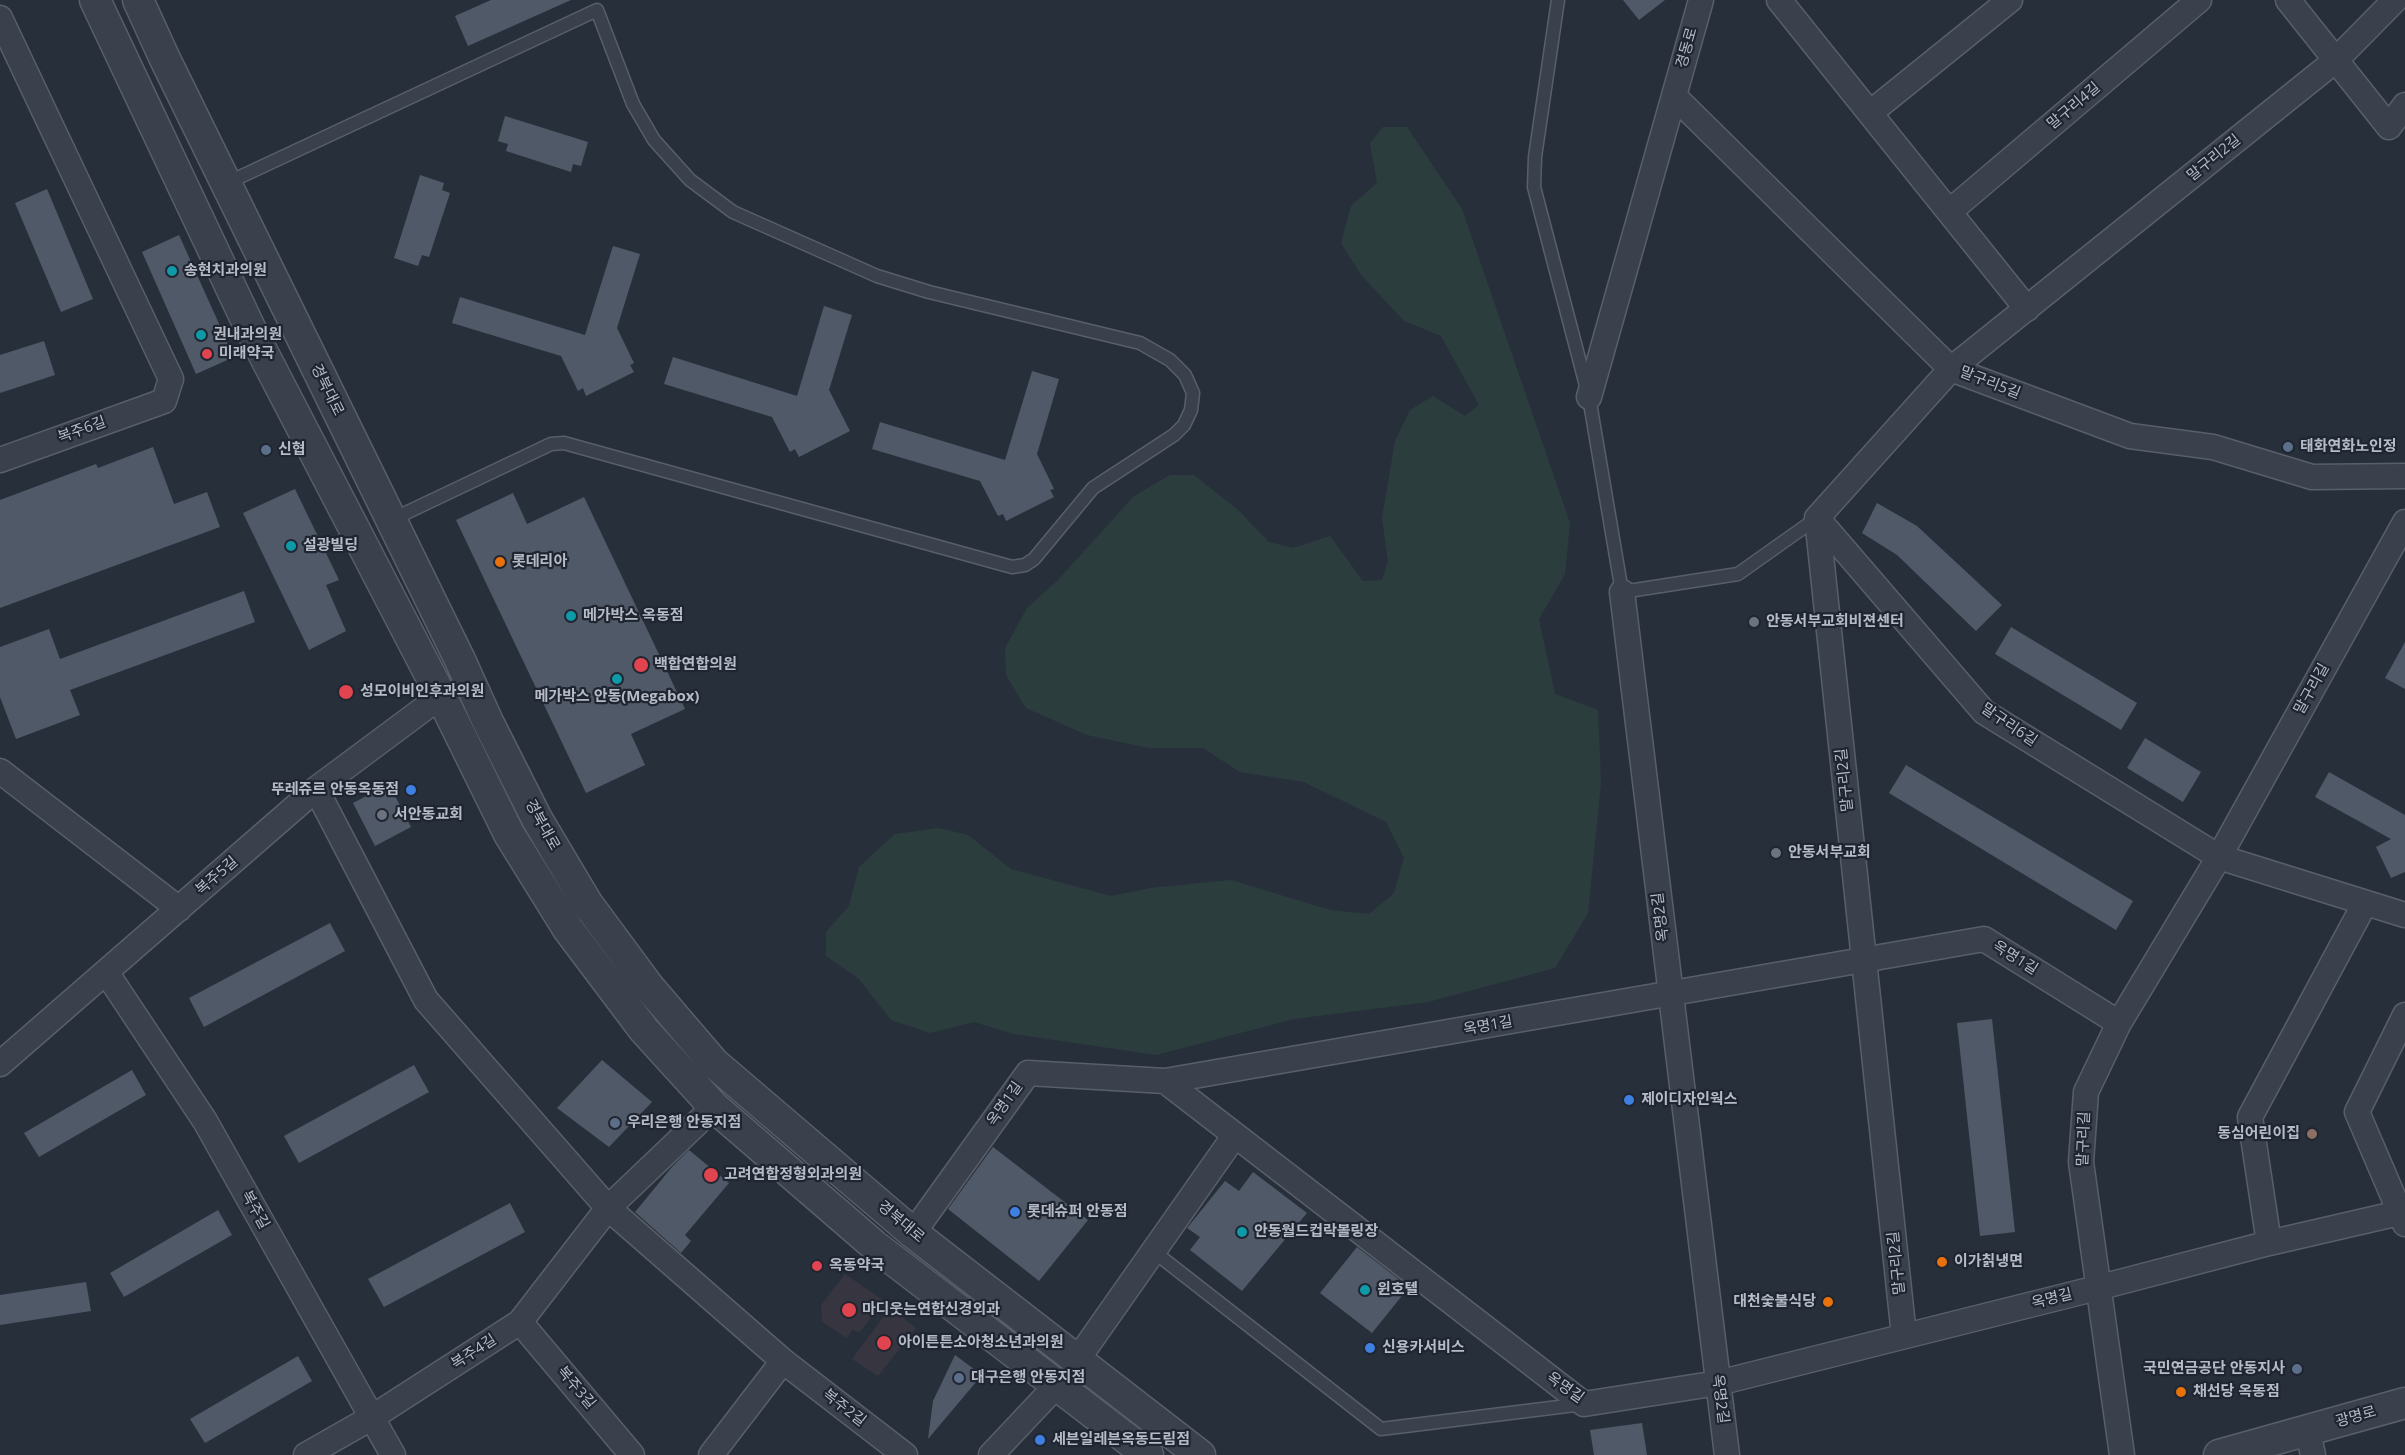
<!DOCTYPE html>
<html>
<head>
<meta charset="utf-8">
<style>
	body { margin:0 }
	canvas { display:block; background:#272f3b }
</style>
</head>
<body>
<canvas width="2405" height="1455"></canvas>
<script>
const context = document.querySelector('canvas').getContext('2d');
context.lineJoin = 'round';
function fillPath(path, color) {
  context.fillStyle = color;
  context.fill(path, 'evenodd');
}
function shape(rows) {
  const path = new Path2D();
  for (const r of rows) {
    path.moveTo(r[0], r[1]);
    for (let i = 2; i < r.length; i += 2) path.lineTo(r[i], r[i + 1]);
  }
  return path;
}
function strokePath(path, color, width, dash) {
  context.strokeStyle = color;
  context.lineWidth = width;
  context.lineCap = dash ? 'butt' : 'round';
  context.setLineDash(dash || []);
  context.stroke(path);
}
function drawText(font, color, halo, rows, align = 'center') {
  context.font = font + ' "Open Sans","Noto Sans KR",sans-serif';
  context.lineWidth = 4.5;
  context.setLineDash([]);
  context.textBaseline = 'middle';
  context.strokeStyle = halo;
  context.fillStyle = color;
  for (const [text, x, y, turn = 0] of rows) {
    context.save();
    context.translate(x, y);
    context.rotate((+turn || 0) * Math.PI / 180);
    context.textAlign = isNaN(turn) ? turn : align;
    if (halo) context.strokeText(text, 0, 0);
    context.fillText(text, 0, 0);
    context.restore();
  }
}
fillPath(shape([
	[845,1274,884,1301,860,1332,852,1330,847,1338,822,1322,821,1305],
	[890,1308,916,1328,878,1376,852,1359]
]), '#373540');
fillPath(shape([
	[1383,127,1407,127,1462,209,1570,523,1565,574,1539,619,1555,694,1598,710,1601,783,1588,913,1555,968,1428,1002,1294,1019,1156,1055,1014,1034,974,1022,930,1033,891,1020,859,979,826,956,826,932,849,906,859,867,895,834,939,828,968,835,1011,869,1111,896,1151,888,1231,880,1330,910,1369,914,1394,893,1404,858,1386,822,1304,782,1240,772,1203,748,1149,748,1087,735,1026,708,1006,675,1005,648,1027,608,1057,581,1134,496,1170,475,1194,475,1237,509,1269,542,1293,548,1330,536,1363,581,1382,580,1388,561,1382,518,1395,441,1410,410,1433,396,1465,416,1479,405,1441,336,1404,321,1362,276,1341,243,1351,206,1377,183,1370,143]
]), '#2c3d3e');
fillPath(shape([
	[491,0,571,0,468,46,455,16],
	[1623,0,1665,0,1639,20],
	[505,116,588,142,581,166,573,164,571,172,506,151,508,144,498,141],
	[420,175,444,183,442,190,450,193,429,257,422,255,418,266,394,258],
	[47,189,93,299,61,312,15,203],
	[179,235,234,357,196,374,142,252],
	[613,246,640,254,617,328,634,363,630,365,634,372,586,396,583,388,578,391,561,356,452,323,460,297,585,335],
	[824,306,852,315,829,390,850,431,799,457,795,449,790,452,772,417,664,384,673,357,797,396],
	[44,341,55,375,0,393,0,355],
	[1032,371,1059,379,1037,454,1054,489,1050,490,1054,497,1006,521,1003,514,998,516,980,481,872,449,880,422,1005,460],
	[153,447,174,504,207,492,220,527,0,608,0,500,96,464,98,468],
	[295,489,339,580,326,585,346,631,309,650,243,513],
	[513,493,527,524,584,497,685,709,631,734,645,765,586,793,456,520],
	[1877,503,1917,526,2002,605,1976,631,1897,555,1862,533],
	[244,591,255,622,70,690,80,715,16,739,0,697,0,647,49,629,60,659],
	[2011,627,2137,703,2121,730,1995,654],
	[2405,642,2405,689,2385,678],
	[2145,738,2201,772,2183,802,2127,768],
	[1906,765,2133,901,2116,930,1889,793],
	[2329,772,2405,815,2405,872,2391,878,2376,847,2391,839,2315,797],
	[389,784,411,827,375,846,353,803],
	[330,923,345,951,204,1027,189,998],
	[1992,1019,2015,1232,1980,1236,1957,1023],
	[602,1060,652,1102,609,1147,557,1108],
	[414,1065,429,1092,299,1163,284,1136],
	[132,1070,146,1095,39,1157,24,1133],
	[993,1147,1088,1220,1039,1281,948,1209],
	[689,1150,729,1183,685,1235,691,1241,681,1253,635,1212,672,1167],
	[1253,1172,1307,1213,1242,1291,1190,1250,1200,1237,1187,1228,1225,1181,1239,1191],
	[510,1203,525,1232,384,1307,368,1279],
	[218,1210,232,1235,124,1297,110,1273],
	[1357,1247,1409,1287,1372,1333,1320,1293],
	[86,1282,91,1311,0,1325,0,1295],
	[955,1355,982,1375,928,1439,933,1401],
	[298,1356,312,1381,205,1443,190,1419],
	[1642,1423,1647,1455,1594,1455,1590,1430]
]), '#505967');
const service = shape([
	[1558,0,1535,157,1534,187,1589,397,1622,592,1738,574,1817,518],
	[227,183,597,10,633,104,654,140,690,180,733,212,877,276,929,292,1140,343,1170,360,1185,375,1193,393,1191,410,1184,425,1174,435,1093,488,1034,559,1025,565,1012,567,564,443,551,444,391,520],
	[1153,1251,1381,1429,1583,1404]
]);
const minor = shape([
	[1779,0,2027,309],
	[2288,0,2389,127,2405,105],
	[0,18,171,379,164,401,0,460],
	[1674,96,1951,369,2130,436,2213,447,2312,477,2405,476],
	[1870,113,2010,0],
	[1949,212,2199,0],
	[1589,397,1701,0],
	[1817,518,1984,712,2219,857,2405,915],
	[1622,592,1727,1455],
	[0,771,179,909],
	[316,789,426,1000,608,1208,783,1361,905,1455],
	[106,972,205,1121,393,1455],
	[2405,1015,2357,1112,2405,1224],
	[0,1064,316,789,441,696],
	[1165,1081,1584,1404,1718,1383,2097,1288,2269,1243,2399,1213],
	[913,1233,1028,1073,1165,1081,1984,939,2119,1023],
	[2269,1243,2250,1117,2365,903],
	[520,1322,632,1455],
	[1904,1336,1817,518,1951,369,2336,60,2395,0],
	[1077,1360,1235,1135],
	[2308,1431,2313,1455],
	[306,1455,371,1418,520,1322,608,1208,714,1107],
	[711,1455,783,1361],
	[991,1455,1056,1386],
	[2122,1455,2081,1162,2086,1092,2119,1023,2219,857,2405,522]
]);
const tertiary = shape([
	[95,0,250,328,441,696,509,834,568,929,644,1030,714,1107,875,1246,1148,1455],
	[138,0,164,57,460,660,488,722,537,819,587,903,649,987,714,1063,913,1233,1200,1455],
	[2219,1455,2405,1403]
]);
strokePath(service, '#595f6a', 15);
strokePath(minor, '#595f6a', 27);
strokePath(tertiary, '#595f6a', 33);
strokePath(service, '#3b414c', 12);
strokePath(minor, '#3b414c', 24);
strokePath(tertiary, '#3b414c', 30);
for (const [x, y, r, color] of [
	[172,271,6,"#0f9aa8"],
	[201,335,6,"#0f9aa8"],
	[207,354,6,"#e0444e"],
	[2288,447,6,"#5c6f8a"],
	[266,450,6,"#5c6f8a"],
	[291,546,6,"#0f9aa8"],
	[500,562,6,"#e8710a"],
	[571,616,6,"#0f9aa8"],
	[1754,622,6,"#6b7280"],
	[641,665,8,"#e0444e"],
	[617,679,6,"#0f9aa8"],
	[346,692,8,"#e0444e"],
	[411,790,6,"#3f7fe0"],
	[382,815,6,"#6b7280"],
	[1776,853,6,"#6b7280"],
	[1629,1100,6,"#3f7fe0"],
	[615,1123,6,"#5c6f8a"],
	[2312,1134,6,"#8d6e63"],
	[711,1175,8,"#e0444e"],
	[1015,1212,6,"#3f7fe0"],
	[1242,1232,6,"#0f9aa8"],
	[1942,1262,6,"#e8710a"],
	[817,1266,6,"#e0444e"],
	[1365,1290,6,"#0f9aa8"],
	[1828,1302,6,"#e8710a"],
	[849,1310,8,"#e0444e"],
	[884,1343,8,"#e0444e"],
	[1370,1348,6,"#3f7fe0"],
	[2297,1369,6,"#5c6f8a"],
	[959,1378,6,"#5c6f8a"],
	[2181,1392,6,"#e8710a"],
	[1040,1440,6,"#3f7fe0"]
]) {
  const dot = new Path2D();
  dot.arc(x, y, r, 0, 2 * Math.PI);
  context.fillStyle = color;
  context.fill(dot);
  strokePath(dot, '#202631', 2);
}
drawText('15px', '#b6bcc7', '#202631', [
	["경동로",1687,48,-74],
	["말구리4길",2074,106,-40],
	["말구리2길",2214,158,-39],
	["말구리5길",1990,383,21],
	["경북대로",327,390,64],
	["복주6길",82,430,-20],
	["말구리길",2312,689,-61],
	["말구리6길",2009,725,34],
	["말구리2길",1845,780,-96],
	["경북대로",542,825,61],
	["복주5길",217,876,-41],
	["옥명2길",1661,917,-97],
	["옥명1길",2015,958,32],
	["옥명1길",1488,1026,-10],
	["옥명1길",1005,1104,-55],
	["말구리길",2084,1139,-88],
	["복주길",255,1210,61],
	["경북대로",901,1222,40],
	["말구리2길",1897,1263,-96],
	["옥명길",2052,1299,-14],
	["복주4길",474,1352,-33],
	["복주3길",576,1388,50],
	["옥명길",1565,1388,35],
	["옥명2길",1720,1399,83],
	["복주2길",844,1408,38],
	["광명로",2356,1417,-16]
]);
drawText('bold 15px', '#b6bcc7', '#202631', [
	["송현치과의원",184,271],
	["권내과의원",213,335],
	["미래약국",219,354],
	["태화연화노인정",2300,447],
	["신협",278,450],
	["설광빌딩",303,546],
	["롯데리아",512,562],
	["메가박스 옥동점",583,616],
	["안동서부교회비젼센터",1766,622],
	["백합연합의원",654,665],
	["성모이비인후과의원",360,692],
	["메가박스 안동(Megabox)",617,697,"center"],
	["뚜레쥬르 안동옥동점",399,790,"right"],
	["서안동교회",394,815],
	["안동서부교회",1788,853],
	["제이디자인웍스",1641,1100],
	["우리은행 안동지점",627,1123],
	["동심어린이집",2300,1134,"right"],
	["고려연합정형외과의원",724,1175],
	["롯데슈퍼 안동점",1027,1212],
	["안동월드컵락볼링장",1254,1232],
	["이가칡냉면",1954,1262],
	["옥동약국",829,1266],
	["윈호텔",1377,1290],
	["대천숯불식당",1816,1302,"right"],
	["마디웃는연합신경외과",862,1310],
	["아이튼튼소아청소년과의원",898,1343],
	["신용카서비스",1382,1348],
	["국민연금공단 안동지사",2285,1369,"right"],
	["대구은행 안동지점",971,1378],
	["채선당 옥동점",2193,1392],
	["세븐일레븐옥동드림점",1052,1440]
], 'left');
</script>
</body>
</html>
